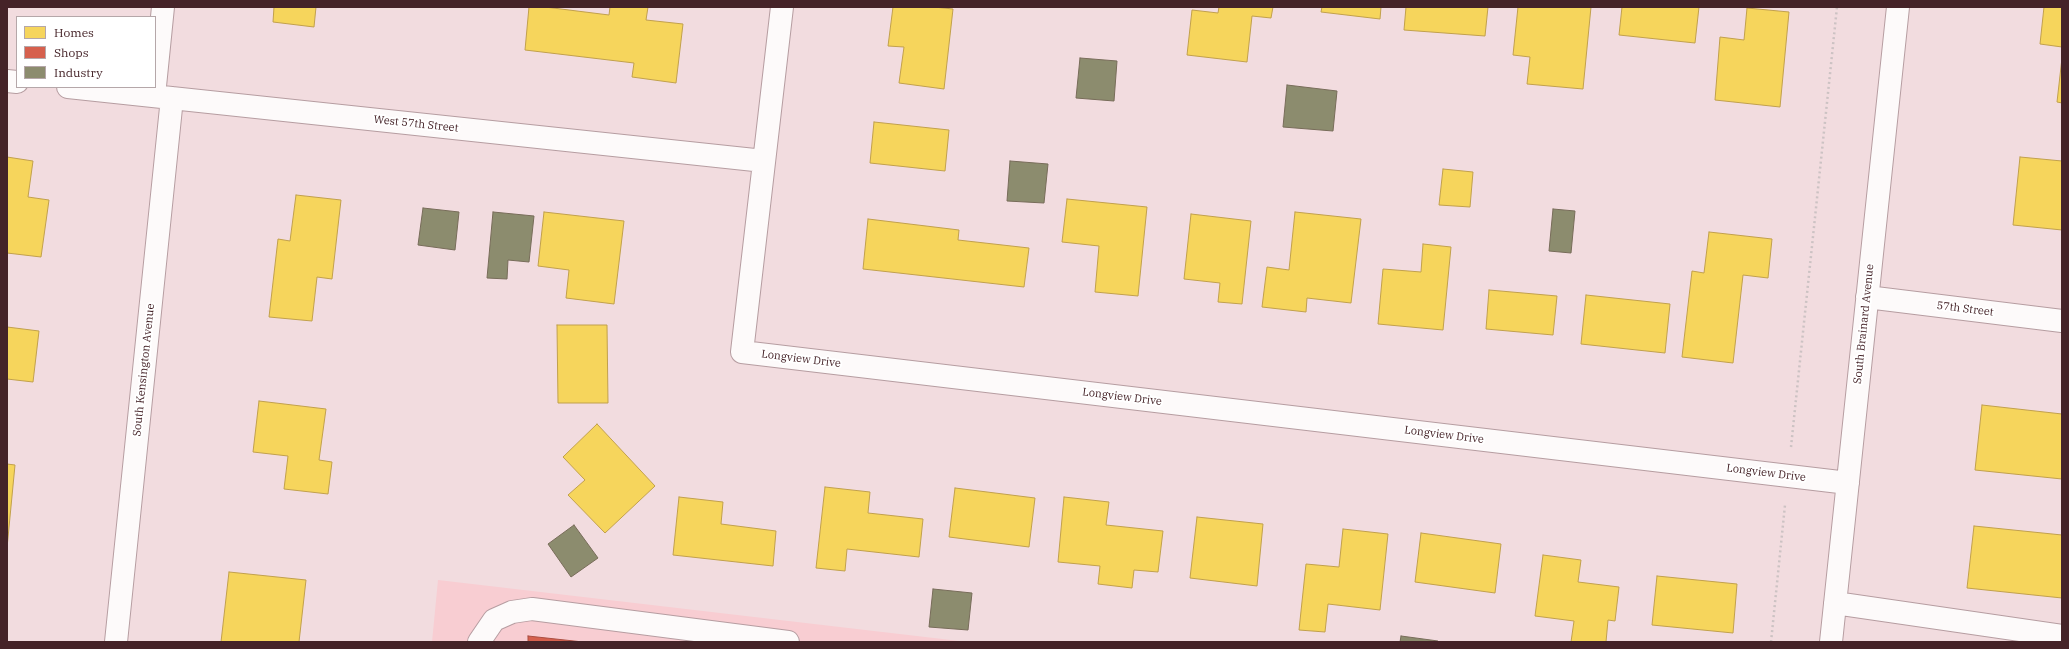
<!DOCTYPE html>
<html>
<head>
<meta charset="utf-8">
<style>
	body { margin:0 }
	#map { position:relative; width:2069px; height:649px; overflow:hidden; background:#f2dcdf; font-family:"IBM Plex Serif",serif }
	canvas { display:block }
	.frame { position:absolute; inset:0; border:8px solid #452328; pointer-events:none }
	.legend { position:absolute; left:16px; top:16px; width:140px; height:72px; box-sizing:border-box; background:#fff; border:1px solid #b5a7a9; margin:0; padding:5px 7px; list-style:none; font-size:12px; color:#452328 }
	.legend li { display:flex; align-items:center; gap:8px; height:20px }
	.legend b { width:20px; border:1px solid #b5a7a9 }
</style>
</head>
<body>
<div id="map">
<canvas width="2069" height="649"></canvas>
<div class="frame"></div>
<ul class="legend">
<li><b style="height:11px;background:#f6d55c"></b>Homes</li>
<li><b style="height:11px;background:#d6604d"></b>Shops</li>
<li><b style="height:11px;background:#8c8c6e"></b>Industry</li>
</ul>
</div>
<script>
const context = document.querySelector('canvas').getContext('2d');
context.lineJoin = 'round';
function fillPath(path, color) {
  context.fillStyle = color;
  context.fill(path, 'evenodd');
}
function shape(rows) {
  const path = new Path2D();
  for (const r of rows) {
    path.moveTo(r[0], r[1]);
    for (let i = 2; i < r.length; i += 2) path.lineTo(r[i], r[i + 1]);
  }
  return path;
}
function strokePath(path, color, width, dash) {
  context.strokeStyle = color;
  context.lineWidth = width;
  context.lineCap = dash ? 'butt' : 'round';
  context.setLineDash(dash || []);
  context.stroke(path);
}
function drawText(font, color, halo, rows, align = 'center') {
  context.font = font + ' "IBM Plex Serif",serif';
  context.lineWidth = 4;
  context.setLineDash([]);
  context.textBaseline = 'middle';
  context.strokeStyle = halo;
  context.fillStyle = color;
  for (const [text, x, y, turn = 0] of rows) {
    context.save();
    context.translate(x, y);
    context.rotate((+turn || 0) * Math.PI / 180);
    context.textAlign = isNaN(turn) ? turn : align;
    if (halo) context.strokeText(text, 0, 0);
    context.fillText(text, 0, 0);
    context.restore();
  }
}
fillPath(shape([
	[438,580,968,642,432,642]
]), '#f8cdd2');
const homes = shape([
	[274,7,316,7,314,27,273,22,274,7],
	[529,7,545,7,609,15,610,7,648,7,646,20,683,24,676,83,632,77,634,63,525,50,529,7],
	[893,7,934,7,953,9,944,89,899,83,904,47,888,46,893,7],
	[1219,7,1273,7,1271,18,1252,16,1247,62,1187,55,1192,10,1218,13,1219,7],
	[1322,7,1381,7,1380,19,1321,12,1322,7],
	[1406,7,1488,7,1485,36,1404,30,1406,7],
	[1518,7,1591,7,1583,89,1527,84,1530,57,1513,55,1518,7],
	[1622,7,1699,7,1695,43,1619,35,1622,7],
	[2044,7,2062,7,2062,47,2040,44,2044,7],
	[1747,8,1789,12,1780,107,1715,100,1720,37,1744,40,1747,8],
	[2062,58,2062,103,2057,102,2062,58],
	[874,122,949,130,945,171,870,163,874,122],
	[7,157,33,161,28,197,49,200,41,257,7,253,7,157],
	[2020,157,2062,161,2062,230,2013,225,2020,157],
	[1443,169,1473,172,1470,207,1439,205,1443,169],
	[296,195,341,200,332,279,317,277,312,321,269,317,278,239,290,241,296,195],
	[1067,199,1147,207,1138,296,1095,292,1099,246,1062,242,1067,199],
	[544,212,624,221,614,304,566,298,569,270,538,266,544,212],
	[1295,212,1361,219,1351,303,1307,298,1306,312,1262,307,1267,267,1289,270,1295,212],
	[1191,214,1251,221,1242,304,1218,302,1220,283,1184,279,1191,214],
	[868,219,959,230,958,240,1029,248,1024,287,863,269,868,219],
	[1709,232,1772,239,1768,278,1743,275,1733,363,1682,357,1692,271,1704,273,1709,232],
	[1423,244,1451,247,1443,330,1378,324,1383,269,1421,272,1423,244],
	[1489,290,1557,296,1553,335,1486,329,1489,290],
	[1586,295,1670,304,1665,353,1581,344,1586,295],
	[557,325,607,325,608,403,558,403,557,325],
	[7,327,39,331,33,382,7,379,7,327],
	[259,401,326,409,319,460,332,462,328,494,284,489,288,456,253,452,259,401],
	[1982,405,2062,414,2062,479,1975,470,1982,405],
	[597,424,655,486,605,533,568,495,585,480,563,457,597,424],
	[7,464,15,465,7,548,7,464],
	[825,487,870,492,868,513,923,519,919,557,847,549,845,571,816,568,825,487],
	[955,488,1035,498,1029,547,949,537,955,488],
	[679,497,723,502,721,524,776,531,773,566,673,555,679,497],
	[1064,497,1109,502,1106,525,1163,531,1158,572,1134,570,1132,588,1098,584,1100,566,1058,562,1064,497],
	[1197,517,1263,524,1257,586,1190,578,1197,517],
	[1974,526,2062,535,2062,598,1967,588,1974,526],
	[1343,529,1388,534,1380,610,1328,604,1325,632,1299,630,1306,564,1339,567,1343,529],
	[1421,533,1501,544,1495,593,1415,582,1421,533],
	[1543,555,1581,560,1578,582,1619,587,1615,621,1608,620,1606,642,1571,642,1574,621,1535,616,1543,555],
	[229,572,306,580,299,642,221,642,229,572],
	[1657,576,1737,584,1733,633,1652,625,1657,576]
]);
fillPath(homes, '#f6d55c');
strokePath(homes, '#c1a04c', 1);
const shops = shape([
	[528,636,583,642,528,642,528,636]
]);
fillPath(shops, '#d6604d');
strokePath(shops, '#aa4e42', 1);
const industry = shape([
	[1080,58,1117,61,1114,101,1076,98,1080,58],
	[1287,85,1337,91,1333,131,1283,127,1287,85],
	[1010,161,1048,164,1044,203,1007,201,1010,161],
	[423,208,459,212,455,250,418,245,423,208],
	[1553,209,1575,211,1571,253,1549,251,1553,209],
	[493,212,534,216,529,262,508,260,507,279,487,278,493,212],
	[574,525,598,558,571,577,548,544,574,525],
	[933,589,972,593,968,630,929,627,933,589],
	[1401,636,1438,641,1438,642,1400,642,1401,636]
]);
fillPath(industry, '#8c8c6e');
strokePath(industry, '#776c59', 1);
const minor = shape([
	[782,7,742,352,1848,483],
	[7,81,17,82],
	[68,87,764,161],
	[154,96,163,7],
	[1867,297,2062,321],
	[1835,603,2062,636],
	[116,642,172,98],
	[479,642,494,620,512,612,532,609,788,642],
	[1831,642,1898,7]
]);
strokePath(minor, '#b69da1', 24);
strokePath(shape([
	[1791,447,1837,7],
	[1771,642,1785,505]
]), '#ccc2c3', 2.5, [2, 3]);
strokePath(minor, '#fdfafa', 22);
drawText('11px', '#452328', '#fff', [
	["West 57th Street",416,124,6],
	["57th Street",1965,309,7],
	["South Brainard Avenue",1864,324,-84],
	["Longview Drive",801,359,7],
	["South Kensington Avenue",144,370,-84],
	["Longview Drive",1122,397,7],
	["Longview Drive",1444,435,7],
	["Longview Drive",1766,473,7]
]);
</script>
</body>
</html>
